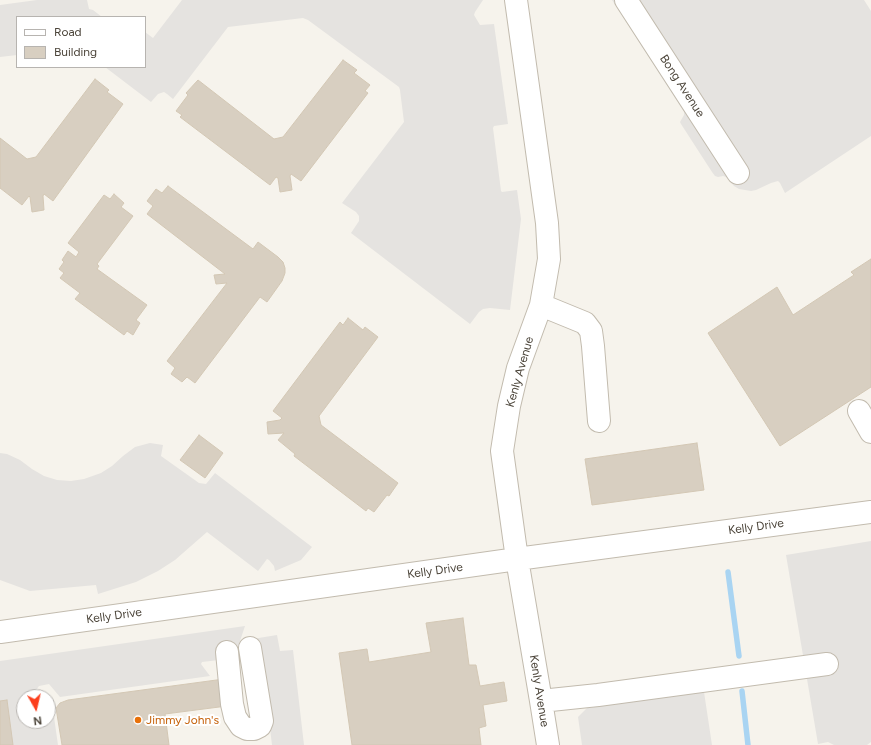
<!DOCTYPE html>
<html>
<head>
<meta charset="utf-8">
<style>
	body { margin:0 }
	#map { position:relative; width:871px; height:745px; overflow:hidden; background:#f6f3ec; font-family:Figtree,sans-serif }
	canvas { display:block }
	.legend { position:absolute; left:16px; top:16px; width:130px; height:52px; box-sizing:border-box; background:#fff; border:1px solid #b7b4b0; margin:0; padding:5px 7px; list-style:none; font-size:12px; color:#4b4439 }
	.legend li { display:flex; align-items:center; gap:8px; height:20px }
	.legend b { width:20px; border:1px solid #b7b4b0 }
	.north { position:absolute; left:16px; top:689px; width:40px; height:40px; box-sizing:border-box; background:#fff; border:1px solid #b7b4b0; border-radius:50%; rotate:172deg; font-size:11px; font-weight:700; line-height:16px; text-align:center; color:#4b4439 }
	.north::after { content:''; display:block; margin:auto; width:14px; height:18px; background:#fc3f1d; clip-path:polygon(50% 0,100% 100%,50% 72%,0 100%) }
</style>
</head>
<body>
<div id="map">
<canvas width="871" height="745"></canvas>
<ul class="legend">
<li><b style="height:5px;background:#fff"></b>Road</li>
<li><b style="height:11px;background:#d8cfc1"></b>Building</li>
</ul>
<div class="north">N</div>
</div>
<script>
const context = document.querySelector('canvas').getContext('2d');
context.lineJoin = 'round';
function fillPath(path, color) {
  context.fillStyle = color;
  context.fill(path, 'evenodd');
}
function shape(rows) {
  const path = new Path2D();
  for (const r of rows) {
    path.moveTo(r[0], r[1]);
    for (let i = 2; i < r.length; i += 2) path.lineTo(r[i], r[i + 1]);
  }
  return path;
}
function strokePath(path, color, width, dash) {
  context.strokeStyle = color;
  context.lineWidth = width;
  context.lineCap = dash ? 'butt' : 'round';
  context.setLineDash(dash || []);
  context.stroke(path);
}
function drawText(font, color, halo, rows, align = 'center') {
  context.font = font + ' Figtree,sans-serif';
  context.lineWidth = 4;
  context.setLineDash([]);
  context.textBaseline = 'middle';
  context.strokeStyle = halo;
  context.fillStyle = color;
  for (const [text, x, y, turn = 0] of rows) {
    context.save();
    context.translate(x, y);
    context.rotate((+turn || 0) * Math.PI / 180);
    context.textAlign = isNaN(turn) ? turn : align;
    if (halo) context.strokeText(text, 0, 0);
    context.fillText(text, 0, 0);
    context.restore();
  }
}
fillPath(shape([
	[37,0,87,0,89,9,93,10,102,17,17,17,17,55,0,57,0,5],
	[182,0,483,0,475,12,474,15,480,25,494,24,508,124,494,126,493,128,501,191,502,192,517,190,521,219,510,310,490,308,483,309,479,312,470,324,351,233,359,221,359,216,356,212,342,203,404,122,400,90,399,87,308,20,303,18,228,27,173,99,167,94,164,92,158,94,151,102,105,67,145,67,145,32,153,38],
	[612,0,864,0,871,11,871,136,785,193,780,183,778,181,771,183,756,190,751,191,739,189,734,186,726,177,723,176,718,177,715,176,712,172,681,124,680,122,684,115,684,112],
	[150,443,163,445,161,456,199,483,206,484,215,473,312,547,301,560,275,571,274,566,269,560,267,559,258,571,207,532,175,560,158,571,136,582,98,594,96,585,30,591,0,580,0,453,7,454,20,460,32,469,44,476,57,480,71,481,84,479,101,473,112,466,123,456,135,447],
	[871,541,871,742,867,745,834,745,828,742,818,744,786,555],
	[245,626,240,641,277,635,280,651,293,650,304,745,272,745,261,655,202,662,201,664,210,676,60,697,49,684,39,686,36,690,37,697,24,697,24,721,48,721,48,703,52,703,58,745,0,745,0,661],
	[704,692,712,745,582,745,578,717,587,708]
]), '#e5e3e0');
strokePath(shape([
	[728,572,739,656],
	[742,691,748,745]
]), '#a9d4f2', 5.5);
const building = shape([
	[343,60,357,70,354,73,370,85,365,91,368,93,301,181,291,174,290,176,292,190,280,192,278,178,276,177,270,185,180,117,182,115,176,111,188,95,186,93,198,80,274,139,283,137,343,60],
	[95,79,109,90,107,92,123,104,53,201,44,194,43,196,44,210,32,212,30,197,29,196,22,205,0,188,0,138,27,159,36,157,95,79],
	[168,186,253,249,258,242,278,257,283,262,285,268,285,273,282,281,267,302,260,297,195,383,187,377,182,382,171,374,175,368,167,361,227,283,216,284,214,275,225,274,147,214,153,206,147,201,156,189,162,193,168,186],
	[114,194,124,203,121,207,133,216,97,264,99,266,97,269,147,305,136,320,140,323,133,335,127,331,124,335,75,299,80,293,60,278,64,273,59,269,64,262,62,260,68,251,76,257,79,252,68,243,104,195,110,199,114,194],
	[871,259,871,387,780,446,708,333,777,287,793,315,854,275,851,272,871,259],
	[348,318,363,330,365,327,378,337,319,416,321,425,398,483,389,496,387,495,374,512,368,508,366,511,294,456,295,454,278,440,284,433,268,434,267,422,280,420,282,418,273,411,340,322,343,325,348,318],
	[199,435,223,453,205,478,180,460,199,435],
	[697,443,704,490,592,505,585,459,697,443],
	[463,618,469,665,476,665,480,686,504,682,507,701,483,705,486,726,479,728,481,745,352,745,339,653,367,649,369,662,431,652,426,623,463,618],
	[224,679,227,706,165,714,169,745,62,745,56,708,60,703,68,700,224,679],
	[7,700,13,745,0,745,0,701,7,700]
]);
fillPath(building, '#d8cfc1');
strokePath(building, '#d3c7b4', 1);
const minor = shape([
	[516,0,547,223,549,259,541,305,518,368,509,406,502,451,517,559,541,701,548,745],
	[626,0,738,173],
	[541,305,585,323,591,331,593,346,599,421],
	[859,411,871,432],
	[0,632,517,559,871,512],
	[227,652,232,704,235,717,241,726,247,729,254,729,260,726,262,721,250,648],
	[541,701,598,695,827,664]
]);
strokePath(minor, '#c2bbae', 24);
strokePath(minor, '#fff', 22);
for (const [x, y, r, color] of [
	[138,720,4,"#e8710a"]
]) {
  const dot = new Path2D();
  dot.arc(x, y, r, 0, 2 * Math.PI);
  context.fillStyle = color;
  context.fill(dot);
  strokePath(dot, '#fff', 1.5);
}
drawText('12px', '#4b4439', '#fff', [
	["Bong Avenue",682,86,57],
	["Kenly Avenue",520,372,-74],
	["Kelly Drive",756,527,-8],
	["Kelly Drive",435,571,-8],
	["Kelly Drive",114,616,-8],
	["Kenly Avenue",539,691,81]
]);
drawText('12px', '#c56008', '#fff', [
	["Jimmy John's",146,720]
], 'left');
</script>
</body>
</html>
